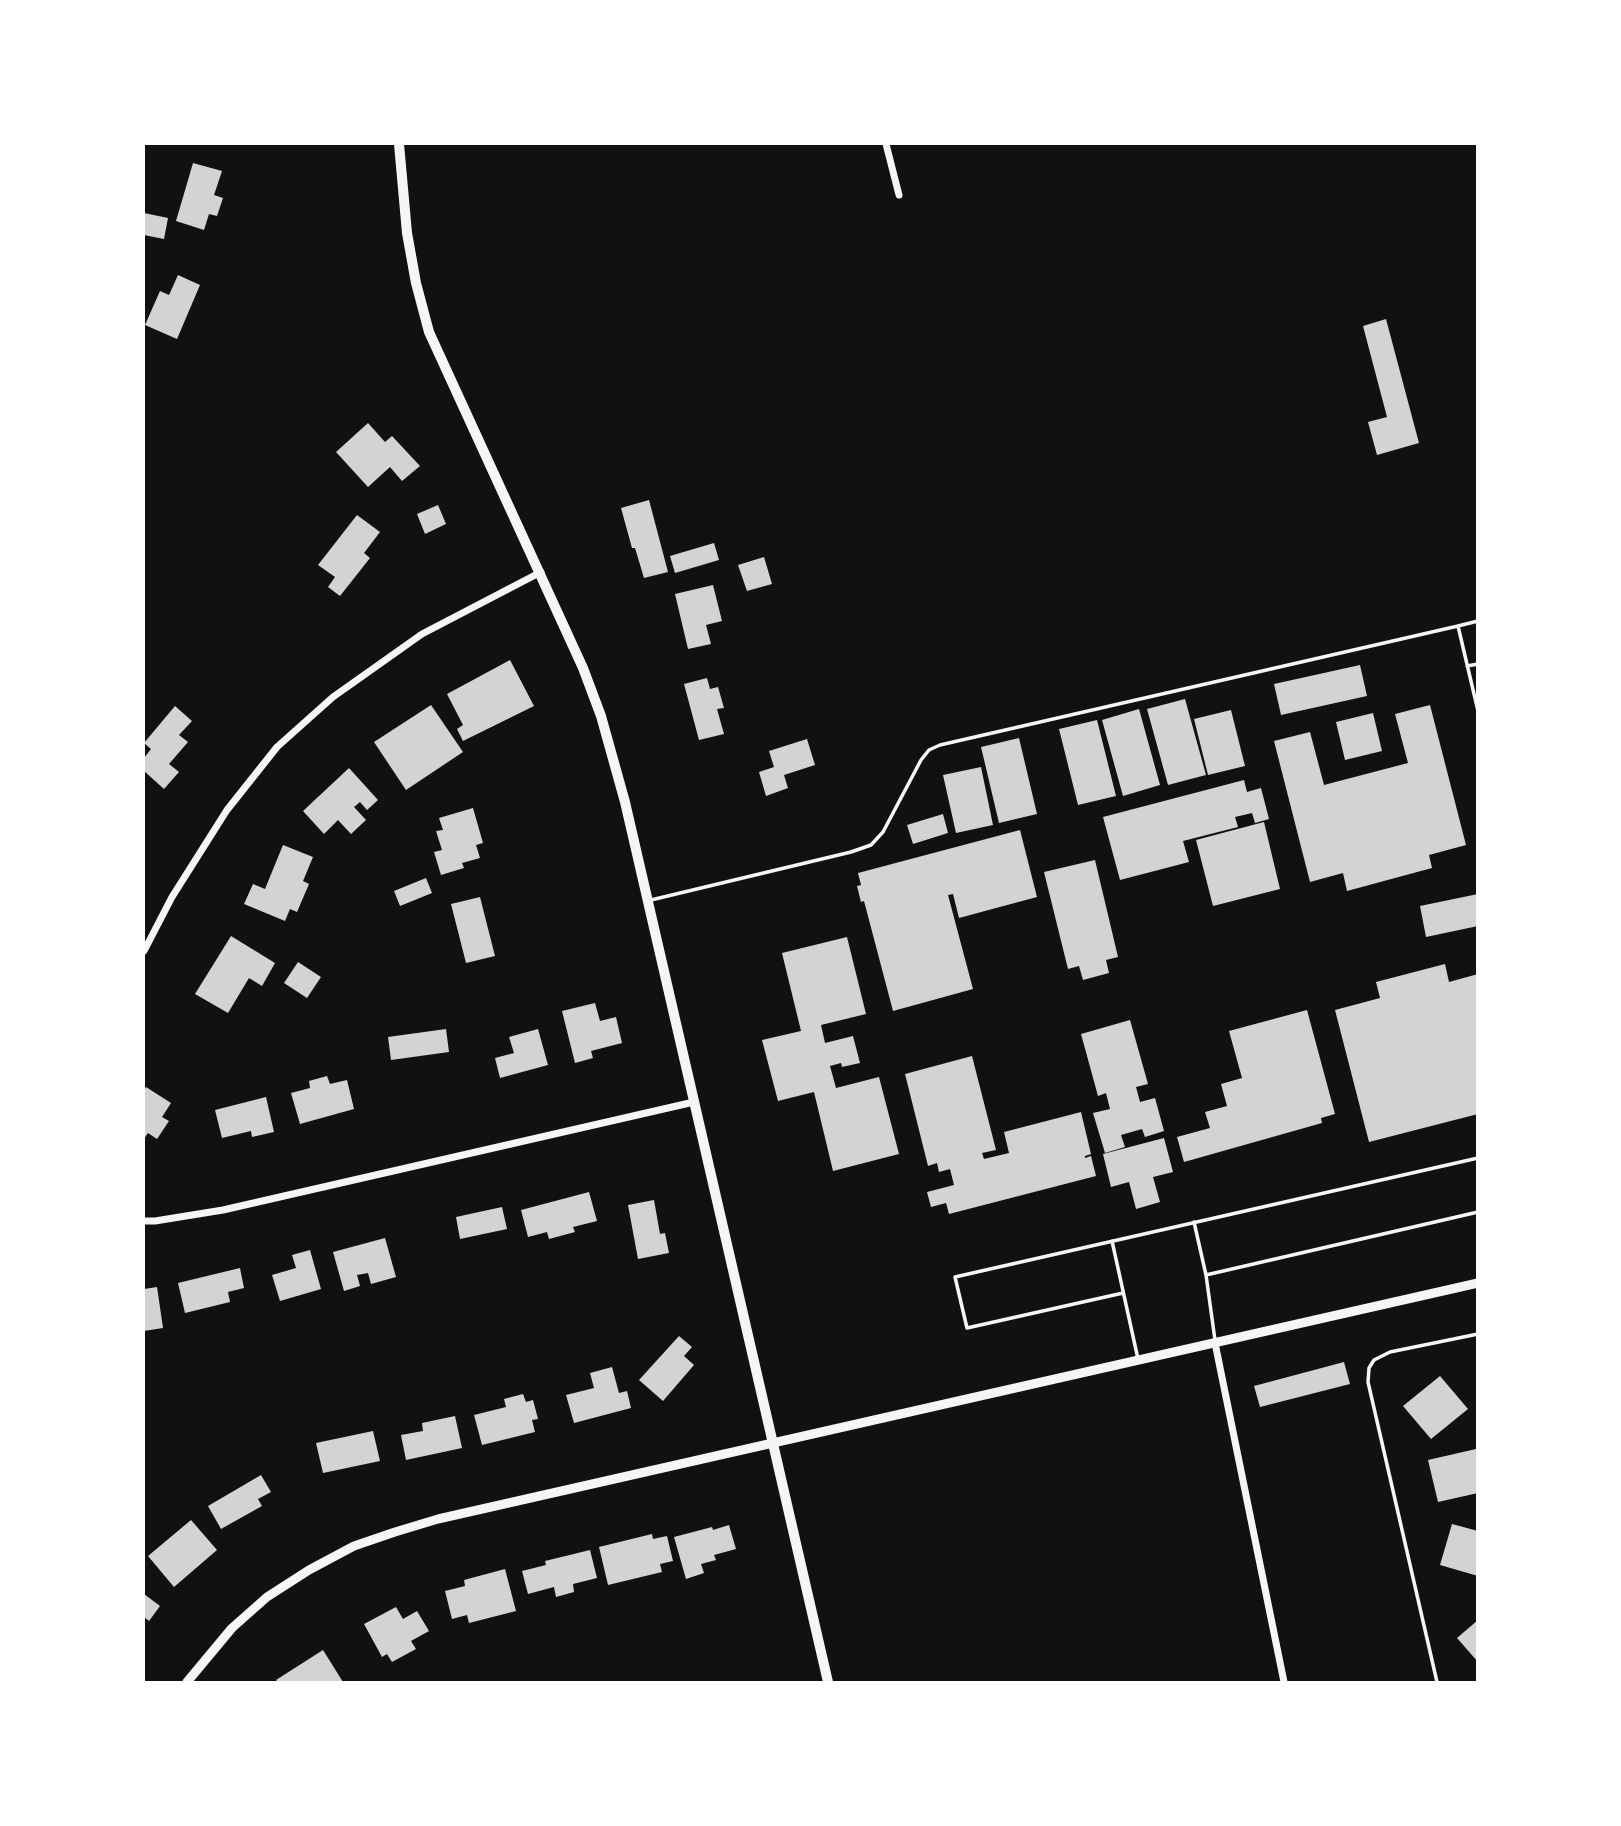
<!DOCTYPE html>
<html>
<head>
<meta charset="utf-8">
<style>
	body { margin:0 }
	#map { position:relative; width:1621px; height:1826px; overflow:hidden; background:#111; font-family:"Zilla Slab",serif }
	canvas { display:block }
	.frame { position:absolute; inset:0; border:145px solid #fff; pointer-events:none }
</style>
</head>
<body>
<div id="map">
<canvas width="1621" height="1826"></canvas>
<div class="frame"></div>
</div>
<script>
const context = document.querySelector('canvas').getContext('2d');
context.lineJoin = 'round';
function fillPath(path, color) {
  context.fillStyle = color;
  context.fill(path, 'evenodd');
}
function shape(rows) {
  const path = new Path2D();
  for (const r of rows) {
    path.moveTo(r[0], r[1]);
    for (let i = 2; i < r.length; i += 2) path.lineTo(r[i], r[i + 1]);
  }
  return path;
}
function strokePath(path, color, width, dash) {
  context.strokeStyle = color;
  context.lineWidth = width;
  context.lineCap = dash ? 'butt' : 'round';
  context.setLineDash(dash || []);
  context.stroke(path);
}
fillPath(shape([
	[193,163,222,171,214,195,223,198,217,216,209,214,204,230,176,221],
	[144,213,168,218,164,239,144,235],
	[178,275,200,285,177,339,145,325,160,291,169,295],
	[1386,319,1419,443,1377,455,1368,422,1387,417,1363,326],
	[368,423,385,442,392,436,420,466,402,481,390,467,368,487,336,452],
	[649,500,668,572,644,578,635,548,632,548,621,508],
	[438,505,446,524,425,534,417,514],
	[357,515,380,532,364,553,370,558,340,596,328,587,335,577,318,565],
	[714,543,719,560,675,573,670,556],
	[764,557,772,584,747,591,738,565],
	[713,585,722,621,706,625,711,644,688,649,675,594],
	[510,660,534,706,463,741,457,729,463,725,447,694],
	[1360,665,1367,696,1281,715,1274,684],
	[707,678,710,689,718,687,724,708,717,709,724,734,699,740,684,684],
	[1185,699,1206,775,1168,785,1147,709],
	[431,705,463,752,406,790,374,742],
	[1430,705,1466,845,1429,855,1432,868,1347,891,1343,873,1310,882,1274,741,1310,732,1324,785,1408,763,1395,714],
	[175,706,192,721,179,735,188,742,169,764,179,772,164,789,144,771,144,758,151,749,144,743],
	[1139,709,1160,785,1123,796,1102,720],
	[1231,710,1245,766,1208,775,1194,719],
	[1373,713,1382,751,1345,760,1336,722],
	[1097,720,1116,796,1078,805,1059,729],
	[1019,738,1037,814,999,823,981,747],
	[807,739,815,765,784,775,788,788,766,796,759,772,774,767,769,751],
	[981,767,993,825,956,833,943,775],
	[349,768,378,800,367,810,360,802,354,807,366,820,351,834,338,820,324,834,303,811],
	[1244,780,1247,792,1261,788,1269,819,1255,823,1252,813,1235,817,1238,827,1183,841,1189,862,1120,880,1103,817],
	[473,808,483,843,476,845,480,858,462,863,464,868,441,875,434,852,442,850,436,831,443,830,439,818],
	[943,814,948,833,913,844,907,825],
	[1264,822,1280,889,1213,906,1196,840],
	[1020,830,1037,897,959,918,953,894,948,895,973,989,893,1011,864,901,861,902,857,886,861,885,858,873],
	[283,845,313,857,303,881,309,884,297,912,290,909,285,921,244,904,253,884,265,889],
	[1095,860,1118,957,1106,960,1109,973,1083,980,1079,966,1068,969,1044,872],
	[426,878,432,893,400,906,394,891],
	[1478,894,1478,926,1426,937,1420,906],
	[480,897,495,956,466,963,451,904],
	[231,936,275,963,262,986,249,978,228,1013,195,994],
	[847,937,866,1014,821,1025,825,1043,853,1036,860,1063,842,1067,841,1063,830,1066,836,1088,879,1077,899,1154,833,1171,814,1092,778,1101,762,1040,801,1031,782,953],
	[298,962,321,977,307,998,284,983],
	[1445,964,1449,982,1478,974,1478,1114,1369,1142,1335,1010,1380,998,1376,982],
	[595,1003,600,1021,616,1017,622,1043,591,1051,593,1058,575,1063,562,1011],
	[1307,1010,1335,1114,1321,1118,1322,1123,1184,1162,1177,1137,1210,1128,1205,1112,1227,1106,1221,1084,1242,1078,1229,1031],
	[1130,1020,1148,1084,1136,1087,1140,1102,1155,1098,1164,1131,1145,1137,1142,1129,1121,1135,1125,1147,1105,1153,1093,1113,1110,1109,1106,1093,1098,1096,1081,1034],
	[446,1029,449,1052,391,1060,388,1037],
	[538,1029,548,1065,500,1078,495,1058,514,1053,509,1037],
	[972,1056,996,1150,982,1153,984,1159,1009,1153,1004,1132,1081,1112,1091,1154,1085,1156,1085,1158,1091,1156,1096,1176,949,1214,946,1203,931,1207,927,1192,954,1185,950,1169,939,1172,937,1163,928,1166,905,1074],
	[327,1076,330,1084,347,1080,354,1109,300,1124,291,1093,310,1088,309,1081],
	[146,1087,171,1103,162,1117,169,1121,157,1139,148,1133,144,1139,144,1091],
	[266,1097,274,1132,252,1137,251,1131,222,1138,215,1110],
	[1164,1138,1173,1172,1153,1177,1160,1202,1136,1209,1129,1182,1111,1187,1103,1154],
	[589,1192,597,1221,573,1227,575,1232,549,1239,547,1232,528,1237,521,1210],
	[654,1200,660,1234,665,1233,669,1253,638,1259,628,1205],
	[502,1207,507,1229,460,1239,456,1217],
	[385,1238,396,1277,371,1284,368,1273,357,1275,360,1286,344,1291,333,1252],
	[310,1250,321,1289,280,1301,272,1275,296,1268,292,1255],
	[240,1268,244,1288,228,1292,230,1302,185,1313,178,1283],
	[157,1287,163,1328,144,1331,144,1289],
	[679,1336,692,1347,684,1356,694,1365,663,1401,639,1380],
	[1344,1362,1350,1384,1260,1407,1254,1386],
	[612,1367,619,1393,627,1391,631,1408,574,1423,566,1395,594,1388,590,1373],
	[1440,1376,1468,1409,1431,1439,1403,1406],
	[523,1394,526,1402,533,1400,538,1419,532,1420,535,1432,482,1445,474,1415,506,1407,504,1399],
	[455,1416,462,1448,406,1460,401,1435,423,1431,422,1423],
	[373,1431,380,1461,323,1473,316,1443],
	[1476,1449,1478,1493,1438,1502,1428,1460],
	[261,1475,271,1492,258,1499,262,1506,221,1529,208,1506],
	[191,1520,217,1550,174,1587,148,1556],
	[1452,1524,1478,1531,1478,1576,1440,1565],
	[729,1525,736,1549,714,1555,716,1560,701,1564,704,1573,686,1579,674,1537,712,1527,713,1530],
	[652,1534,653,1539,667,1536,673,1561,660,1564,662,1572,608,1585,599,1547],
	[590,1550,597,1578,573,1584,574,1592,556,1597,554,1587,528,1594,522,1571,546,1565,545,1561],
	[505,1569,516,1611,469,1623,467,1615,452,1619,445,1591,465,1586,464,1580],
	[144,1594,160,1606,149,1621,144,1617],
	[396,1607,403,1619,417,1611,429,1631,411,1641,416,1649,392,1662,387,1654,382,1657,364,1624],
	[1478,1620,1478,1662,1457,1638],
	[323,1650,343,1682,278,1682,276,1680]
]), '#d3d3d3');
strokePath(shape([
	[1478,621,1458,626,1478,711],
	[1467,666,1478,664],
	[651,900,851,852,871,845,883,832,921,760,929,750,940,745,1458,626],
	[1194,1222,1206,1275,1215,1340],
	[1112,1241,1138,1359],
	[1206,1275,1478,1212],
	[1123,1293,967,1328,955,1277,1478,1158],
	[1437,1682,1368,1382,1369,1368,1374,1360,1390,1352,1478,1334]
]), '#f5f5f5', 3.5);
strokePath(shape([
	[886,144,899,195],
	[144,951,172,897,227,810,277,747,333,697,422,634,541,572],
	[144,1221,155,1221,223,1210,694,1102],
	[1215,1343,1284,1682]
]), '#f5f5f5', 7);
strokePath(shape([
	[187,1682,232,1628,267,1597,309,1570,354,1546,395,1532,438,1519,1478,1283]
]), '#f5f5f5', 9);
strokePath(shape([
	[399,144,407,233,416,283,429,332,583,668,601,716,625,802,828,1682]
]), '#f5f5f5', 10);
</script>
</body>
</html>
